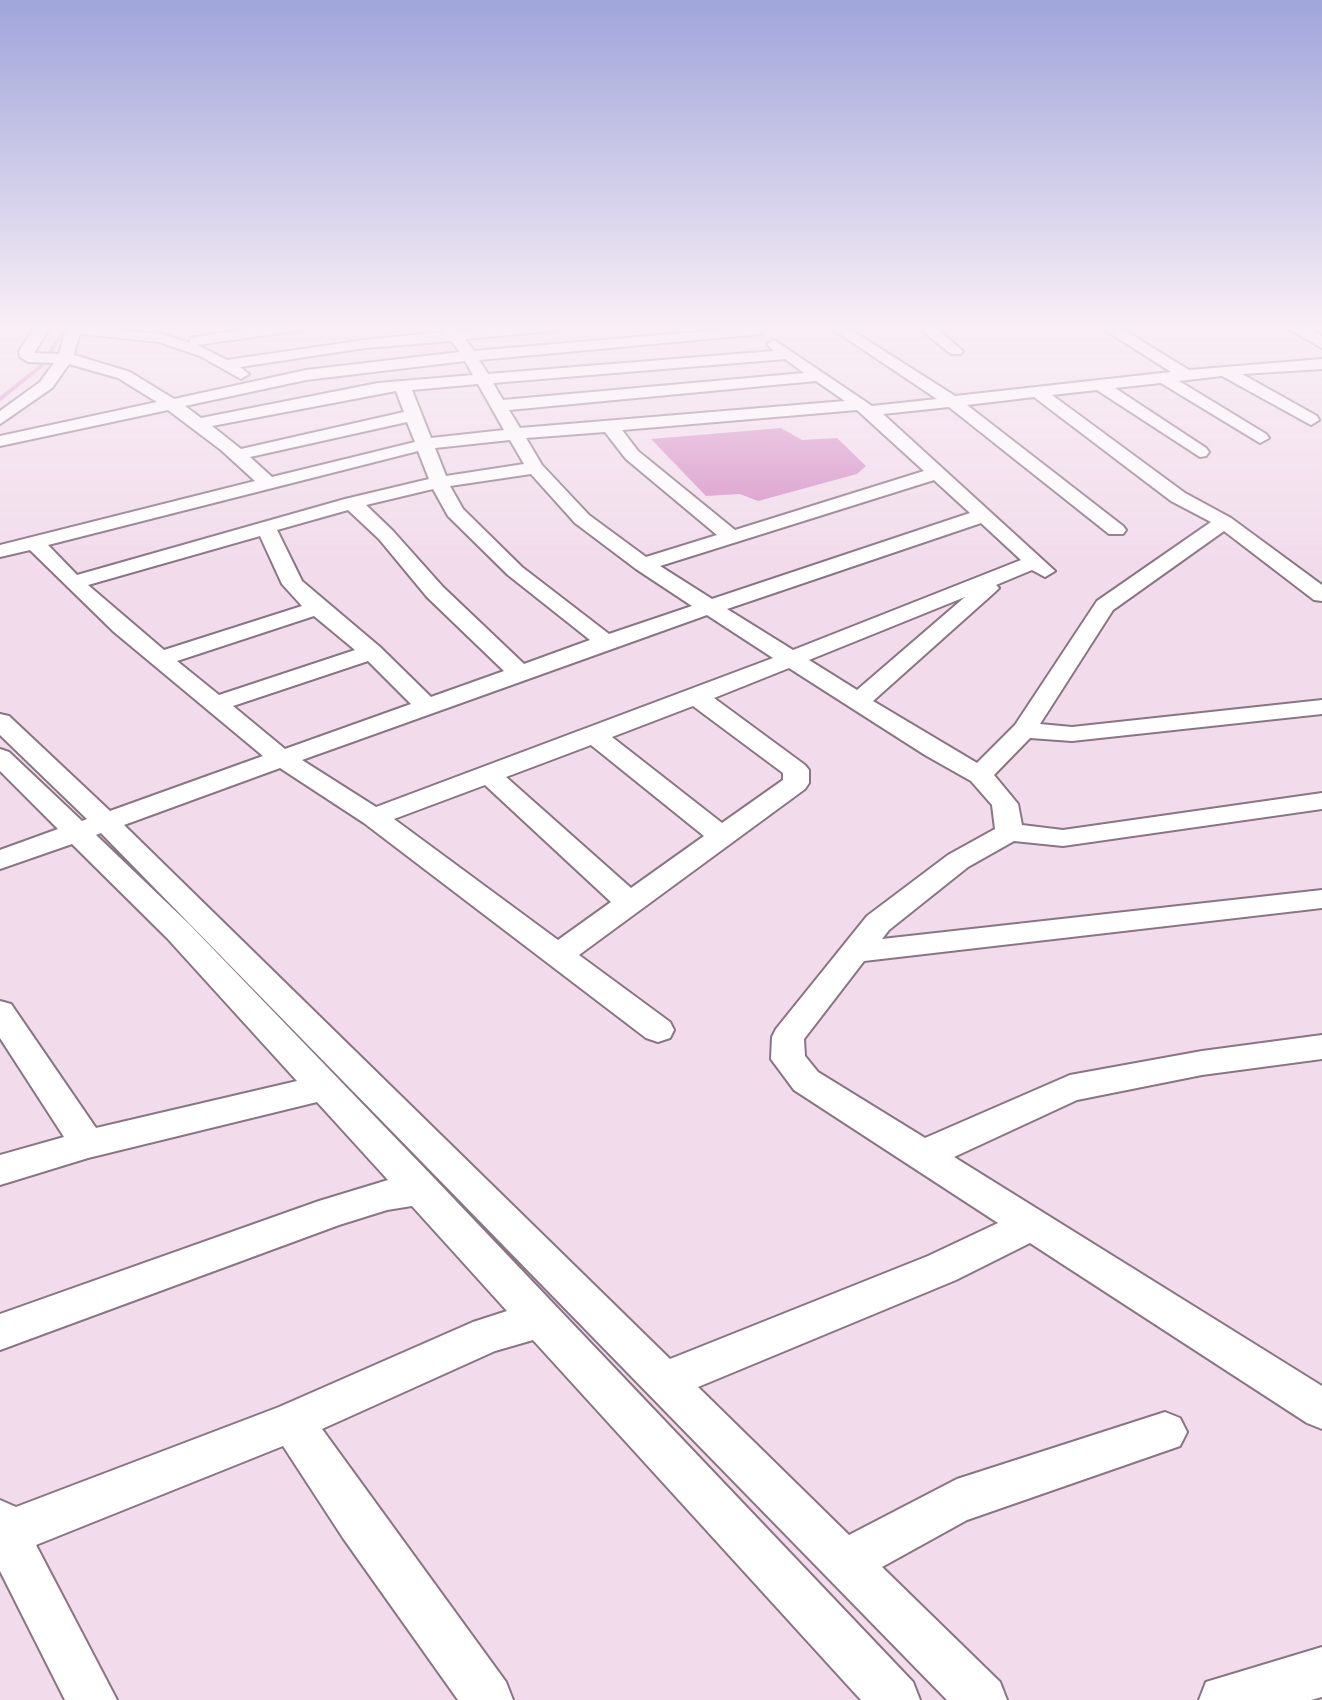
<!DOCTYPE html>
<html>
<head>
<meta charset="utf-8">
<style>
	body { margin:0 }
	canvas { display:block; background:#f2dcec }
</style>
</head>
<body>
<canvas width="1322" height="1700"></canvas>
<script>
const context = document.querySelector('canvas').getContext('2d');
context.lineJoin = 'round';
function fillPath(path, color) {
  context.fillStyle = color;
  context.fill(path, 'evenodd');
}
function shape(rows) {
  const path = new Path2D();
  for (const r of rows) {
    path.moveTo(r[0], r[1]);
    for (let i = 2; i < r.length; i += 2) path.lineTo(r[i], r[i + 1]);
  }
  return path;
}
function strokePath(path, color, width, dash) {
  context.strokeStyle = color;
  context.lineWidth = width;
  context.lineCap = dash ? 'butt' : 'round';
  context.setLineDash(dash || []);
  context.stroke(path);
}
fillPath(shape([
	[781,428,802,440,837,438,866,466,857,474,758,501,740,494,706,496,651,439]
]), '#d58ec5');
strokePath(shape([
	[0,399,40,367,67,326]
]), '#d58ec5', 4);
const minor = shape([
	[36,326,51,326,34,353,59,354,65,333,76,326,161,334,190,343,191,338,196,337,268,326,308,326,301,330,197,345,227,360,365,340,444,332,439,326,454,326,458,331,509,326,568,326,561,330,465,339,474,351,756,327,761,328,761,334,479,360,488,374,774,351,767,344,774,340,872,406,937,399,828,326,845,326,955,396,1171,372,1099,326,1117,326,1189,370,1322,359,1322,369,1242,374,1317,416,1319,420,1311,425,1222,376,1179,381,1266,434,1269,438,1260,443,1161,383,1115,388,1206,448,1209,452,1206,456,1200,457,1097,390,1052,395,1185,493,1231,518,1322,585,1322,601,1314,600,1224,531,1113,610,1040,724,1072,727,1322,700,1322,714,1072,741,1030,738,994,775,1018,804,1022,825,1063,830,1322,793,1322,809,1063,846,1014,841,968,867,889,930,882,939,1322,890,1322,908,864,961,804,1039,805,1056,818,1072,925,1138,1070,1075,1202,1051,1322,1035,1322,1059,1202,1075,1077,1100,954,1157,1322,1386,1322,1429,1307,1423,1030,1243,956,1280,698,1387,849,1535,957,1479,1165,1412,1180,1418,1187,1432,1180,1446,967,1520,882,1567,1000,1682,1007,1700,947,1700,101,833,96,835,189,924,435,1179,913,1682,920,1700,861,1700,533,1340,495,1351,322,1429,506,1682,513,1700,458,1700,343,1538,283,1446,36,1545,117,1700,65,1700,0,1571,0,1500,16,1507,279,1407,473,1322,507,1311,412,1206,387,1210,339,1225,0,1350,0,1314,319,1201,388,1180,317,1102,88,1158,0,1185,0,1155,64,1137,0,1038,0,1001,11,1004,96,1128,297,1081,167,938,72,844,0,869,0,850,58,829,0,771,0,749,9,752,82,821,87,819,0,735,0,714,9,716,110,811,263,756,114,632,30,550,0,557,0,545,255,481,221,450,168,410,0,446,0,436,157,402,118,378,69,364,52,388,0,424,0,411,40,382,54,363,28,362,20,357,19,351,36,326],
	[84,334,159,342,200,356,241,379,249,374,240,367,365,348,451,341,460,352,306,370,174,399,130,372,74,355,79,335,84,334],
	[785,359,804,373,503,400,493,383,785,359],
	[465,361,473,375,378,383,201,418,185,406,306,380,465,361],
	[816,381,845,401,520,428,509,410,816,381],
	[478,384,504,430,431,438,412,390,478,384],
	[396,391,404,412,241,449,212,426,396,391],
	[1034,397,1171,501,1211,522,1097,601,1015,725,977,763,873,701,995,592,999,588,996,585,1032,570,1045,577,1055,571,883,414,949,407,1109,534,1123,534,1126,530,1123,526,967,405,1034,397],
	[857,410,924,471,735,530,638,451,622,430,857,410],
	[407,422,415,442,272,477,250,457,407,422],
	[605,432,626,459,717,535,646,557,589,515,542,465,526,438,605,432],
	[510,440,524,464,446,476,435,448,510,440],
	[418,451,429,479,345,499,77,575,48,545,418,451],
	[531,474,575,523,636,569,692,606,609,634,522,567,463,509,450,486,531,474],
	[934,480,970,513,712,599,660,566,934,480],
	[433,489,448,516,508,575,590,640,524,664,443,587,393,531,366,505,433,489],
	[348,510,379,539,427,597,504,671,431,697,380,647,302,581,277,530,348,510],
	[981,523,1021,560,793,650,727,609,981,523],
	[260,536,282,584,302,606,164,650,88,585,260,536],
	[965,597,857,690,809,660,965,597],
	[707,615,773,658,376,807,302,760,707,615],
	[314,616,355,650,219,695,177,661,314,616],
	[368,661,411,704,285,749,233,706,368,661],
	[789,668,925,755,971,781,992,805,995,829,948,855,867,916,776,1029,772,1037,771,1059,794,1090,998,1223,928,1256,670,1359,124,825,280,768,364,823,646,1038,658,1042,670,1038,674,1030,670,1022,579,955,805,789,809,783,809,770,805,765,714,698,789,668],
	[693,706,783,773,783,780,722,823,612,737,693,706],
	[591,745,704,836,631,888,506,777,591,745],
	[485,785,611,902,558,940,394,819,485,785],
	[916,326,933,326,963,351,961,354,951,354,916,326],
	[1322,1647,1322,1697,1311,1700,1199,1700,1206,1682,1322,1647]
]);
const major = shape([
	[1283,326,1305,326,1322,336,1322,348,1283,326]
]);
strokePath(minor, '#897583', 4);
strokePath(major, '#897583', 4);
fillPath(minor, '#fff');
fillPath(major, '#fff');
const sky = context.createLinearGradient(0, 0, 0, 564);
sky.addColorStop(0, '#a0a5da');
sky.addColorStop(0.58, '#f9eff6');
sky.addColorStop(1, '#f9eff600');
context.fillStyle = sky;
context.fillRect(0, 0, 1322, 564);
</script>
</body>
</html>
